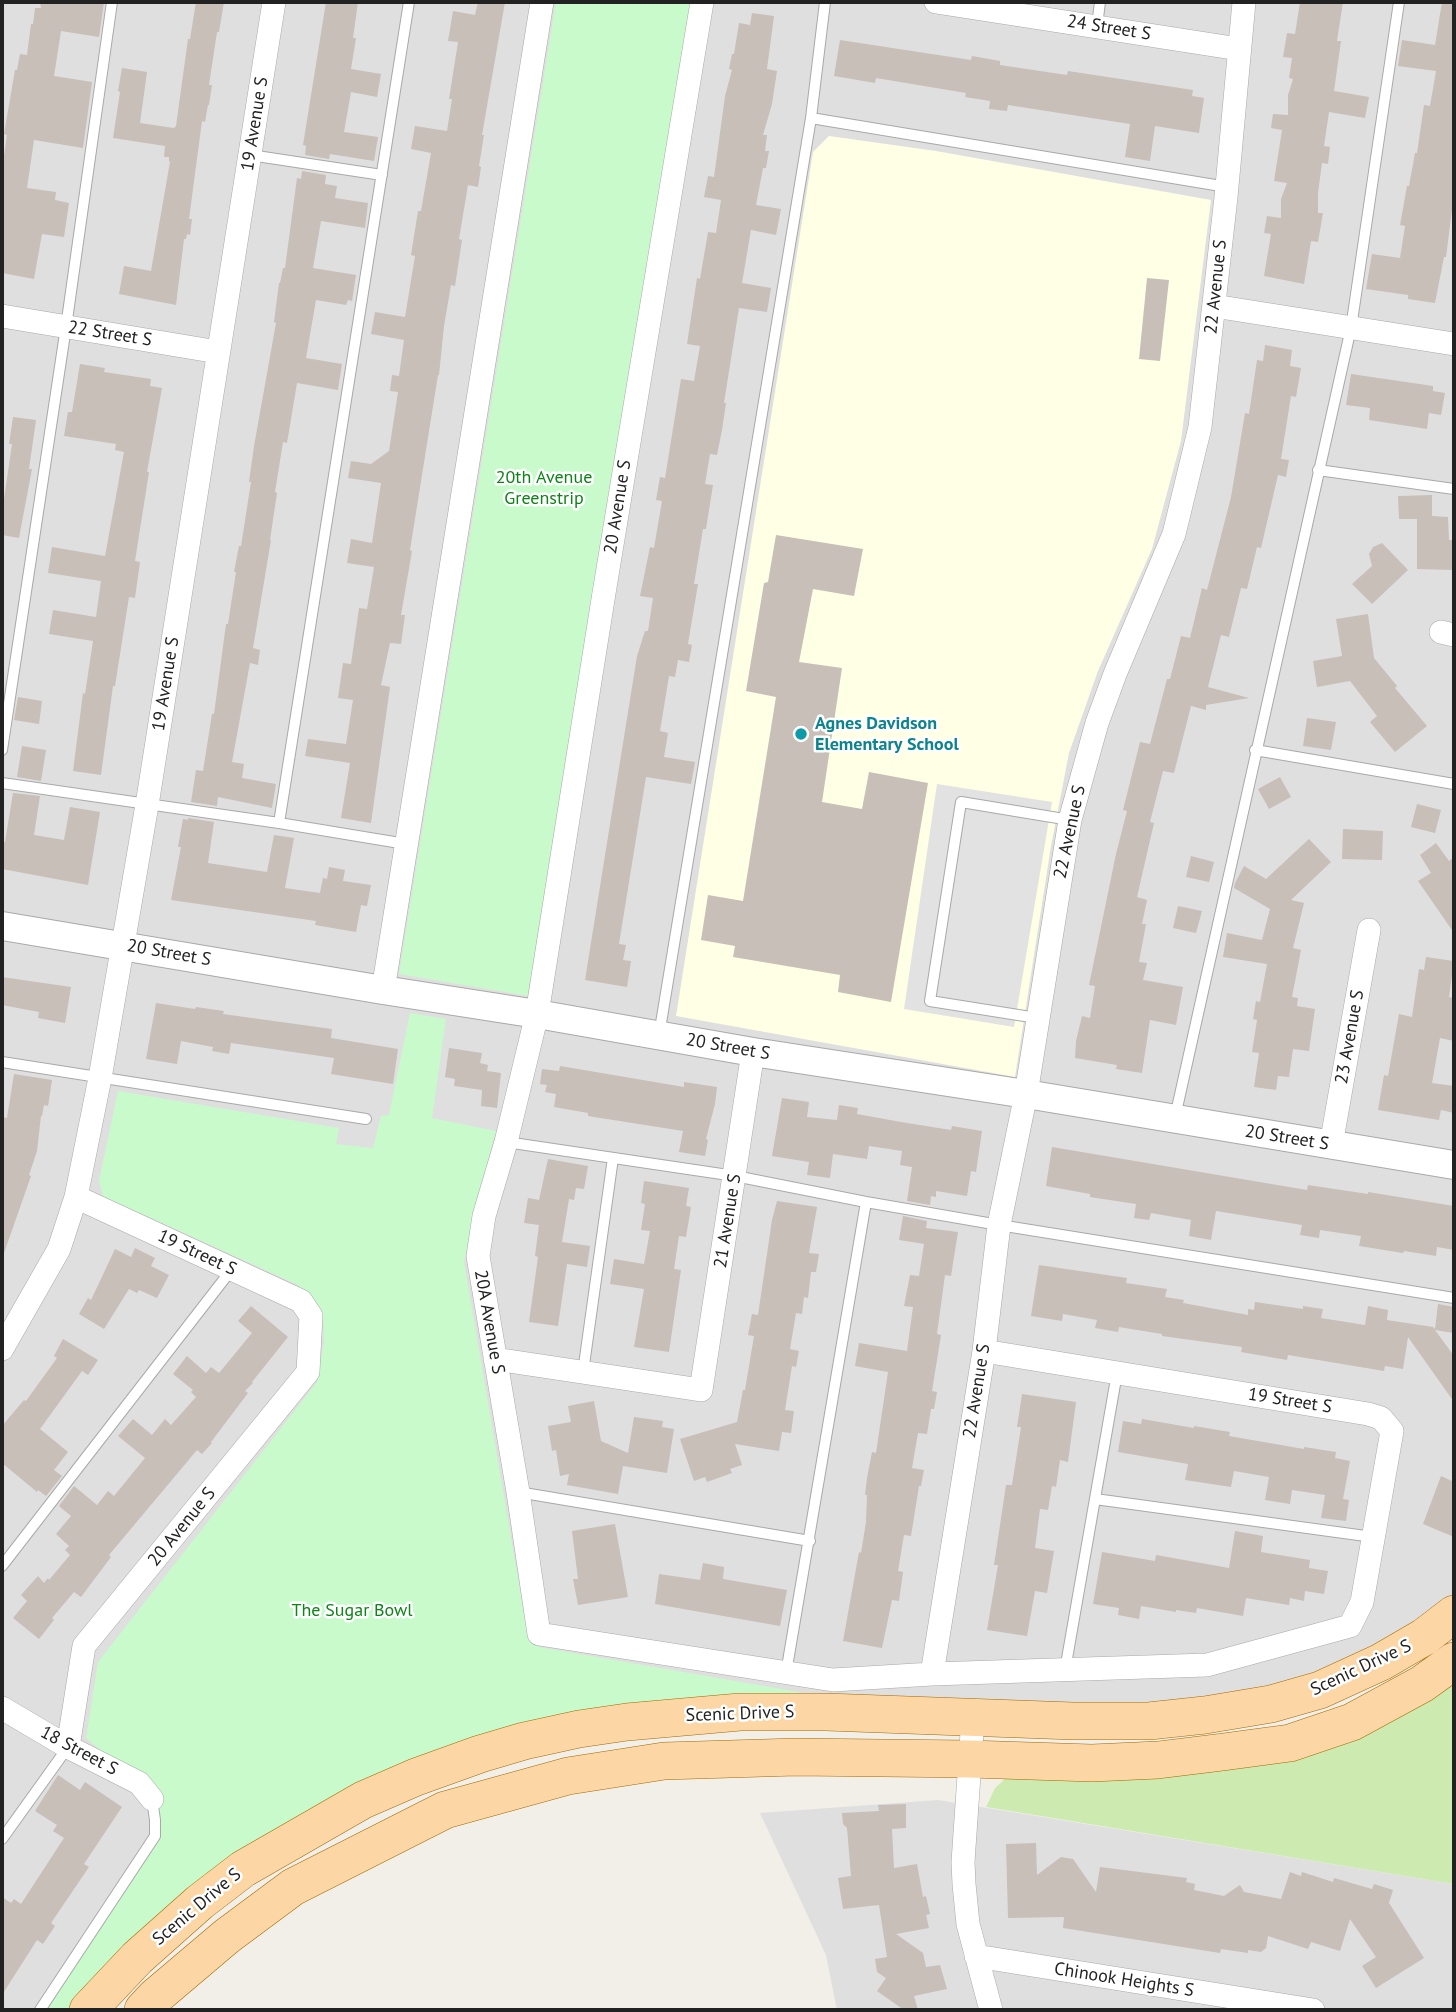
<!DOCTYPE html>
<html>
<head>
<meta charset="utf-8">
<style>
	body { margin:0 }
	#map { position:relative; width:1456px; height:2012px; overflow:hidden; background:#f2efe9; font-family:"PT Sans",sans-serif }
	canvas { display:block }
	.frame { position:absolute; inset:0; border:4px solid #222; pointer-events:none }
</style>
</head>
<body>
<div id="map">
<canvas width="1456" height="2012"></canvas>
<div class="frame"></div>
</div>
<script>
const context = document.querySelector('canvas').getContext('2d');
context.lineJoin = 'round';
function fillPath(path, color) {
  context.fillStyle = color;
  context.fill(path, 'evenodd');
}
function shape(rows) {
  const path = new Path2D();
  for (const r of rows) {
    path.moveTo(r[0], r[1]);
    for (let i = 2; i < r.length; i += 2) path.lineTo(r[i], r[i + 1]);
  }
  return path;
}
function strokePath(path, color, width, dash) {
  context.strokeStyle = color;
  context.lineWidth = width;
  context.lineCap = dash ? 'butt' : 'round';
  context.setLineDash(dash || []);
  context.stroke(path);
}
function drawText(font, color, halo, rows, align = 'center') {
  context.font = font + ' "PT Sans",sans-serif';
  context.lineWidth = 5;
  context.setLineDash([]);
  context.textBaseline = 'middle';
  context.strokeStyle = halo;
  context.fillStyle = color;
  for (const [text, x, y, turn = 0] of rows) {
    context.save();
    context.translate(x, y);
    context.rotate((+turn || 0) * Math.PI / 180);
    context.textAlign = isNaN(turn) ? turn : align;
    if (halo) context.strokeText(text, 0, 0);
    context.fillText(text, 0, 0);
    context.restore();
  }
}
fillPath(shape([
	[2,2,1454,2,1454,1614,1271,1704,627,1722,318,1825,88,2010,2,2010],
	[938,1800,1454,1884,1454,2010,837,2010,826,1955,760,1813]
]), '#e0dfdf');
fillPath(shape([
	[829,136,936,151,1211,200,1181,441,1152,549,1098,671,1069,753,1051,846,1015,1077,676,1016,813,152]
]), '#ffffe5');
fillPath(shape([
	[1454,1678,1454,1884,986,1807,995,1788,1009,1775,1176,1774]
]), '#cdebb0');
fillPath(shape([
	[556,2,690,2,529,996,399,974],
	[410,1013,446,1019,432,1118,496,1131,476,1205,464,1262,528,1637,539,1647,816,1695,376,1783,73,2010,40,2010,155,1836,155,1820,139,1783,86,1738,98,1662,317,1382,324,1342,323,1314,298,1285,103,1196,99,1181,118,1091,339,1128,336,1144,373,1148,381,1116,389,1115]
]), '#c8facc');
fillPath(shape([
	[937,784,1052,802,1014,1027,904,1009]
]), '#e2e2e2');
fillPath(shape([
	[40,2,104,2,99,37,61,31,54,76,92,82,83,148,34,140,27,188,56,192,55,200,69,203,64,237,42,234,34,279,2,273,2,170,7,135,4,134,15,70,17,70,20,54,27,55,31,24,33,24,35,8,41,8],
	[196,2,224,2,219,32,217,32,209,85,212,85,209,105,208,105,205,122,202,121,189,219,192,219,190,235,187,234,186,239,184,239,176,305,119,294,124,266,151,271,170,162,169,161,169,157,164,157,165,146,113,138,120,92,118,91,122,68,147,72,140,123,174,128,176,126,188,39,190,39],
	[326,2,358,2,353,38,356,38,351,69,381,74,377,97,351,92,344,132,378,137,374,161,330,154,329,159,305,155,306,146,303,145],
	[478,2,505,2,482,135,484,135,479,166,481,167,478,187,468,185,459,239,462,240,455,286,451,285,444,326,439,375,438,375,410,550,412,551,401,615,405,615,401,644,390,643,381,685,390,687,371,823,341,818,350,763,305,756,308,739,346,744,353,700,338,698,343,663,351,664,359,608,367,609,374,567,347,563,351,539,372,543,381,483,348,478,351,461,371,464,389,451,398,392,390,391,392,375,399,376,404,340,371,334,375,312,405,317,415,256,411,255,418,211,421,211,431,153,411,149,415,126,447,131,452,99,449,99,458,42,448,41,453,11,475,15],
	[1300,2,1343,2,1337,41,1341,41,1334,91,1369,97,1365,118,1329,112,1324,146,1330,147,1328,164,1322,163,1318,193,1318,213,1323,213,1318,242,1311,241,1304,284,1264,276,1271,234,1264,233,1267,216,1281,218,1281,199,1287,183,1274,181,1282,130,1271,128,1273,114,1288,115,1288,95,1293,79,1289,78,1292,58,1283,57,1287,33,1295,34],
	[1442,2,1454,2,1454,194,1446,257,1444,257,1435,303,1408,299,1408,295,1366,289,1372,254,1400,258,1405,226,1400,225,1407,186,1409,186,1415,153,1417,153,1424,105,1430,106,1436,71,1398,66,1402,40,1435,45],
	[752,13,774,16,767,69,777,71,772,104,763,135,767,135,765,151,769,151,766,168,763,168,756,205,781,209,776,235,751,230,742,283,771,288,767,312,739,308,724,403,726,403,722,430,717,455,710,454,705,484,713,485,706,529,703,529,694,584,698,584,688,644,692,645,689,662,678,660,675,677,669,676,660,731,668,733,664,757,695,762,691,784,646,777,619,944,626,945,623,960,631,961,627,987,585,980,637,656,645,631,648,631,653,598,640,596,650,547,654,548,662,501,656,500,660,477,665,478,681,379,694,381,700,346,687,344,697,278,700,279,708,232,716,233,721,200,704,197,708,176,714,177,725,96,732,70,729,69,732,54,734,54,739,23,750,25],
	[840,40,971,60,972,56,1000,61,1000,65,1067,75,1068,71,1193,90,1192,96,1204,98,1199,133,1155,126,1150,161,1125,157,1130,124,1008,105,1007,111,989,109,990,101,965,97,966,93,876,78,875,83,834,76],
	[302,171,326,175,325,184,337,186,335,198,368,203,365,228,321,221,313,268,356,275,352,301,348,300,346,305,316,300,306,358,342,364,338,390,297,383,287,443,283,442,275,492,277,493,270,540,271,540,253,648,260,650,258,665,250,663,232,762,244,764,242,778,276,784,272,808,218,797,217,806,191,802,196,770,203,771,212,714,214,714,226,624,228,624,236,572,234,572,239,546,241,546,251,482,249,482,254,446,276,323,274,322,279,283,280,283,283,268,285,268,297,178,301,179],
	[1147,278,1169,280,1160,361,1139,359],
	[1265,345,1292,350,1290,366,1301,368,1296,397,1291,396,1281,459,1289,460,1286,477,1278,475,1261,548,1257,547,1247,589,1241,588,1229,637,1221,635,1208,687,1249,698,1206,705,1206,710,1191,706,1174,773,1163,771,1150,822,1154,823,1137,897,1147,900,1142,924,1146,924,1139,962,1147,963,1143,980,1183,987,1176,1025,1150,1020,1142,1073,1116,1069,1117,1065,1075,1058,1076,1041,1082,1016,1090,1018,1095,986,1089,985,1116,854,1127,811,1123,810,1140,742,1150,744,1167,679,1170,679,1181,636,1190,638,1202,588,1207,590,1231,497,1245,413,1249,414,1257,360,1263,361],
	[80,364,105,368,104,372,151,379,150,386,162,388,147,472,149,472,135,561,140,562,135,598,129,597,115,686,113,686,101,775,73,771,83,693,85,694,93,641,49,634,53,610,96,617,101,581,48,573,52,547,105,556,124,452,115,450,116,444,64,436,68,412,72,412],
	[1351,374,1433,386,1433,391,1445,393,1441,415,1429,413,1427,429,1369,420,1370,408,1346,405],
	[13,417,36,420,29,469,32,469,19,538,2,535,2,506,3,506,12,444,9,444],
	[1432,495,1432,516,1448,517,1449,540,1454,540,1454,570,1417,569,1417,519,1399,519,1398,496],
	[776,535,863,549,854,596,813,589,799,662,842,668,822,802,862,809,869,772,928,783,891,1002,838,992,840,975,733,957,735,946,701,940,708,895,743,901,776,697,746,691,764,583,768,582],
	[1382,543,1408,570,1372,604,1352,584,1372,566,1369,554,1373,547],
	[1368,614,1374,658,1397,686,1395,688,1427,726,1395,752,1370,722,1377,716,1350,681,1317,687,1313,661,1342,656,1336,619],
	[18,697,42,701,39,724,14,720],
	[1307,718,1336,722,1331,750,1303,746],
	[22,746,46,750,41,781,17,777],
	[1280,777,1291,797,1269,809,1258,789],
	[13,793,40,796,34,835,64,840,70,807,100,812,88,885,2,869,2,842,5,842],
	[1417,804,1441,810,1435,833,1411,827],
	[188,818,214,822,208,863,267,872,274,835,294,838,285,888,320,893,323,878,327,879,329,867,345,870,343,881,371,885,367,906,361,905,356,932,315,925,316,921,171,900,181,847,178,847,183,819,188,820],
	[1343,829,1383,831,1382,860,1342,859],
	[1309,839,1331,862,1291,900,1304,903,1293,948,1301,950,1292,997,1298,998,1297,1006,1315,1009,1309,1051,1293,1049,1289,1077,1278,1076,1276,1090,1254,1087,1259,1053,1252,1052,1257,1020,1253,1019,1256,1001,1260,1002,1267,964,1223,957,1227,933,1262,940,1270,909,1234,888,1235,883,1244,866,1266,879],
	[1436,843,1449,861,1454,857,1454,933,1418,881,1431,873,1420,855],
	[1191,856,1214,862,1209,882,1186,877],
	[1178,906,1202,911,1196,933,1173,928],
	[1426,957,1454,961,1449,997,1454,998,1454,1041,1440,1038,1432,1083,1454,1086,1454,1113,1441,1110,1439,1120,1378,1110,1384,1075,1388,1076,1399,1014,1412,1017,1419,969,1424,970],
	[2,977,71,987,65,1023,38,1018,39,1012,2,1005],
	[156,1003,195,1009,196,1007,224,1011,223,1014,332,1029,331,1038,398,1049,393,1084,331,1074,334,1058,231,1043,229,1054,212,1051,213,1047,181,1041,177,1064,146,1059],
	[449,1048,482,1053,480,1063,488,1065,487,1071,501,1073,497,1108,481,1106,482,1090,454,1086,455,1079,445,1077],
	[560,1066,684,1087,684,1082,717,1087,715,1104,706,1139,708,1140,705,1156,679,1152,683,1131,588,1116,588,1113,554,1107,556,1094,545,1092,547,1085,540,1084,542,1069,559,1071],
	[14,1074,52,1080,48,1106,44,1105,42,1116,41,1116,37,1151,29,1175,31,1176,4,1253,2,1252,2,1117,7,1118],
	[782,1098,809,1102,807,1117,837,1120,839,1105,858,1108,857,1114,901,1122,951,1130,952,1126,982,1131,976,1172,971,1171,967,1196,936,1191,936,1197,931,1196,930,1205,907,1201,912,1167,900,1165,902,1151,869,1146,867,1159,833,1154,830,1178,807,1175,809,1162,772,1156],
	[1052,1147,1307,1190,1308,1185,1368,1194,1368,1192,1454,1206,1454,1250,1437,1247,1436,1256,1404,1251,1403,1253,1359,1246,1361,1236,1320,1230,1319,1238,1300,1235,1302,1225,1216,1211,1211,1240,1189,1236,1191,1220,1151,1213,1149,1220,1134,1218,1136,1204,1090,1197,1090,1194,1046,1186],
	[548,1159,588,1166,584,1189,576,1188,574,1200,569,1199,562,1242,590,1246,587,1267,567,1264,558,1326,529,1322,538,1257,535,1256,539,1225,524,1223,528,1198,539,1200],
	[644,1181,689,1188,686,1206,691,1207,686,1237,679,1236,674,1269,681,1270,669,1352,634,1347,644,1289,610,1284,614,1259,644,1264,650,1231,641,1230,645,1204,641,1203],
	[777,1201,817,1207,809,1253,819,1254,816,1272,811,1272,808,1298,804,1297,802,1314,796,1313,790,1349,799,1351,796,1367,792,1366,785,1410,794,1411,791,1433,782,1432,779,1451,735,1444,742,1465,730,1469,732,1473,707,1482,705,1477,694,1481,680,1439,737,1422,743,1390,745,1390,754,1336,748,1335,752,1314,758,1315,772,1220],
	[903,1216,927,1221,926,1228,958,1232,951,1276,945,1275,937,1334,941,1335,932,1391,937,1392,934,1409,931,1409,927,1434,918,1433,912,1468,924,1470,921,1486,919,1486,911,1536,904,1535,898,1571,903,1572,899,1601,892,1600,882,1648,843,1641,859,1552,861,1553,866,1522,867,1495,865,1495,867,1478,872,1452,876,1453,888,1372,855,1366,859,1343,907,1351,913,1307,904,1306,910,1275,919,1276,924,1244,899,1240],
	[135,1248,155,1258,151,1266,169,1275,157,1298,139,1290,137,1293,129,1289,104,1329,79,1314,88,1298,91,1300,115,1249,131,1257],
	[1039,1265,1127,1278,1126,1283,1167,1289,1165,1297,1184,1300,1183,1303,1248,1315,1248,1309,1254,1310,1255,1302,1303,1309,1303,1306,1323,1309,1321,1318,1365,1325,1368,1306,1388,1310,1387,1320,1433,1327,1435,1329,1438,1304,1454,1307,1454,1333,1435,1330,1454,1356,1454,1402,1408,1337,1403,1369,1385,1366,1384,1371,1288,1355,1287,1360,1241,1352,1242,1347,1162,1336,1162,1334,1119,1327,1118,1332,1095,1328,1097,1320,1063,1314,1062,1321,1031,1316],
	[251,1306,288,1337,252,1382,253,1383,245,1391,248,1393,211,1442,212,1443,202,1454,197,1450,109,1555,111,1557,81,1597,74,1592,52,1618,54,1620,39,1639,13,1618,27,1601,21,1595,38,1576,44,1583,48,1578,49,1580,70,1555,65,1550,69,1546,56,1534,71,1516,59,1506,74,1486,97,1505,108,1491,114,1496,145,1458,118,1436,133,1419,152,1435,165,1419,171,1425,196,1397,191,1392,193,1390,173,1374,187,1356,206,1373,211,1367,219,1373,252,1333,238,1321],
	[63,1339,98,1360,88,1375,82,1371,40,1429,68,1452,54,1470,62,1476,46,1496,38,1490,37,1492,2,1463,2,1426,24,1400,26,1401,57,1358,54,1356],
	[1022,1394,1076,1402,1068,1462,1060,1460,1056,1487,1052,1486,1048,1510,1040,1509,1035,1548,1054,1551,1047,1593,1035,1591,1027,1636,987,1630,998,1565,994,1565,1006,1485,1012,1485,1021,1427,1017,1427],
	[594,1401,601,1441,628,1453,634,1417,663,1421,662,1427,674,1429,667,1473,623,1466,618,1494,567,1485,569,1474,560,1476,556,1450,552,1451,548,1426,571,1422,568,1406],
	[1142,1419,1194,1428,1194,1426,1230,1432,1229,1436,1304,1449,1304,1447,1336,1452,1335,1458,1350,1461,1343,1499,1349,1500,1346,1521,1321,1518,1325,1495,1292,1490,1290,1504,1265,1500,1269,1477,1234,1471,1231,1487,1185,1480,1188,1464,1118,1452,1123,1421,1141,1424],
	[1441,1476,1454,1482,1454,1537,1423,1524],
	[615,1524,628,1597,578,1605,573,1579,578,1579,572,1531],
	[1235,1531,1263,1536,1261,1552,1310,1560,1309,1568,1328,1571,1324,1594,1305,1591,1304,1601,1290,1598,1289,1605,1246,1598,1243,1616,1197,1608,1196,1613,1176,1610,1176,1612,1141,1606,1139,1619,1118,1615,1119,1608,1093,1604,1102,1552,1155,1561,1156,1555,1229,1568],
	[703,1563,724,1567,723,1579,787,1590,780,1626,655,1604,659,1574,700,1580],
	[58,1775,80,1790,85,1782,122,1807,84,1864,89,1867,51,1923,55,1926,43,1944,37,1940,2,1995,2,1897,11,1903,14,1899,21,1904,64,1838,53,1831,57,1825,35,1811],
	[906,1804,906,1828,892,1829,894,1868,917,1864,923,1897,926,1896,930,1914,926,1915,929,1928,896,1934,923,1953,926,1967,940,1965,947,1989,914,1996,918,2010,904,2010,877,1991,886,1978,877,1972,875,1959,887,1957,879,1905,843,1909,838,1878,851,1876,847,1828,843,1824,842,1813,879,1811,878,1805],
	[1036,1843,1037,1875,1061,1857,1073,1859,1096,1892,1100,1867,1187,1878,1186,1882,1195,1884,1194,1890,1224,1896,1240,1885,1244,1892,1281,1899,1290,1872,1301,1876,1302,1872,1333,1882,1334,1878,1372,1889,1374,1884,1393,1890,1389,1903,1424,1958,1376,1988,1362,1966,1376,1957,1350,1919,1340,1951,1311,1942,1308,1949,1268,1936,1266,1948,1261,1952,1248,1950,1248,1953,1221,1949,1220,1953,1063,1928,1064,1917,1008,1918,1006,1844]
]), '#c7bfb8');
const service = shape([
	[1097,26,1100,2],
	[811,118,1227,187],
	[250,155,382,175],
	[1318,470,1454,489],
	[2,750,66,327,112,2],
	[1255,750,1454,784],
	[2,783,279,823,406,844],
	[279,823,409,2],
	[1037,1018,930,1001,961,802,1070,820],
	[659,1035,811,118,825,2],
	[2,1062,366,1119],
	[1175,1117,1351,328,1399,2],
	[506,1142,735,1176,866,1202,999,1225,1454,1298],
	[583,1372,613,1158],
	[518,1492,810,1541],
	[1095,1499,1373,1537],
	[2,1566,232,1269],
	[1065,1670,1117,1373],
	[786,1673,866,1202],
	[2,1839,68,1747],
	[40,2010,155,1836,155,1820,152,1799]
]);
const minor = shape([
	[702,2,604,593,537,1014,506,1142,484,1216,478,1256,518,1492,539,1634,833,1680,932,1674,1207,1665,1350,1626,1362,1602,1392,1431,1381,1418,1368,1414,984,1351],
	[936,2,1239,49],
	[1214,306,1454,344],
	[2,316,218,352],
	[1441,632,1454,635],
	[383,990,542,2],
	[1331,1145,1369,930],
	[2,1349,59,1249,76,1197,100,1078,147,805,274,2],
	[495,1359,701,1390,753,1052],
	[932,1674,984,1351,999,1225,1026,1094,1070,820,1097,723,1115,674,1174,534,1200,427,1226,197,1244,2],
	[2,1708,68,1747,139,1783,152,1799],
	[973,1718,963,1862,964,1884,968,1924,991,2010],
	[68,1747,84,1646,308,1372,311,1316,301,1301,76,1197],
	[976,1956,1313,2010]
]);
const tertiary = shape([
	[2,926,383,990,537,1014,753,1052,1026,1094,1454,1165]
]);
const primary = shape([
	[88,2010,137,1958,200,1902,243,1869,363,1800,416,1777,480,1754,524,1741,579,1729,627,1722,740,1712,826,1712,1073,1721,1149,1721,1205,1715,1271,1704,1320,1690,1381,1662,1424,1637,1454,1614],
	[143,2010,155,1997,227,1936,293,1887,445,1810,568,1776,664,1761,796,1757,970,1759,1092,1763,1158,1760,1223,1752,1290,1743,1352,1722,1422,1684,1454,1661]
]);
strokePath(service, '#a9a9a9', 12);
strokePath(minor, '#a9a9a9', 24);
strokePath(tertiary, '#a9a9a9', 30);
strokePath(primary, '#a06b00', 38);
strokePath(service, '#fff', 10);
strokePath(minor, '#fff', 23);
strokePath(tertiary, '#fff', 28);
strokePath(primary, '#fcd6a4', 37);
for (const [x, y, r, color] of [
	[801,734,7,"#0f9aa8"]
]) {
  const dot = new Path2D();
  dot.arc(x, y, r, 0, 2 * Math.PI);
  context.fillStyle = color;
  context.fill(dot);
  strokePath(dot, '#fff', 2.5);
}
drawText('18px', '#222', '#fff', [
	["24 Street S",1109,28,9],
	["19 Avenue S",255,124,-81],
	["22 Avenue S",1216,287,-84],
	["22 Street S",110,334,9],
	["20 Avenue S",618,507,-81],
	["19 Avenue S",166,684,-81],
	["22 Avenue S",1070,832,-78],
	["20 Street S",169,953,10],
	["23 Avenue S",1350,1037,-80],
	["20 Street S",728,1047,10],
	["20 Street S",1287,1138,9],
	["21 Avenue S",728,1221,-81],
	["19 Street S",197,1253,25],
	["20A Avenue S",489,1322,80],
	["22 Avenue S",977,1391,-81],
	["19 Street S",1290,1401,9],
	["20 Avenue S",182,1527,-51],
	["Scenic Drive S",1361,1668,-25],
	["Scenic Drive S",740,1714,-2],
	["18 Street S",79,1751,28],
	["Scenic Drive S",197,1907,-40],
	["Chinook Heights S",1124,1980,9]
]);
drawText('18px', '#0c8416', '#fff', [
	["20th Avenue",544,478],
	["Greenstrip",544,499],
	["The Sugar Bowl",352,1611]
]);
drawText('bold 18px', '#0d838f', '#fff', [
	["Agnes Davidson",815,724],
	["Elementary School",815,745]
], 'left');
</script>
</body>
</html>
